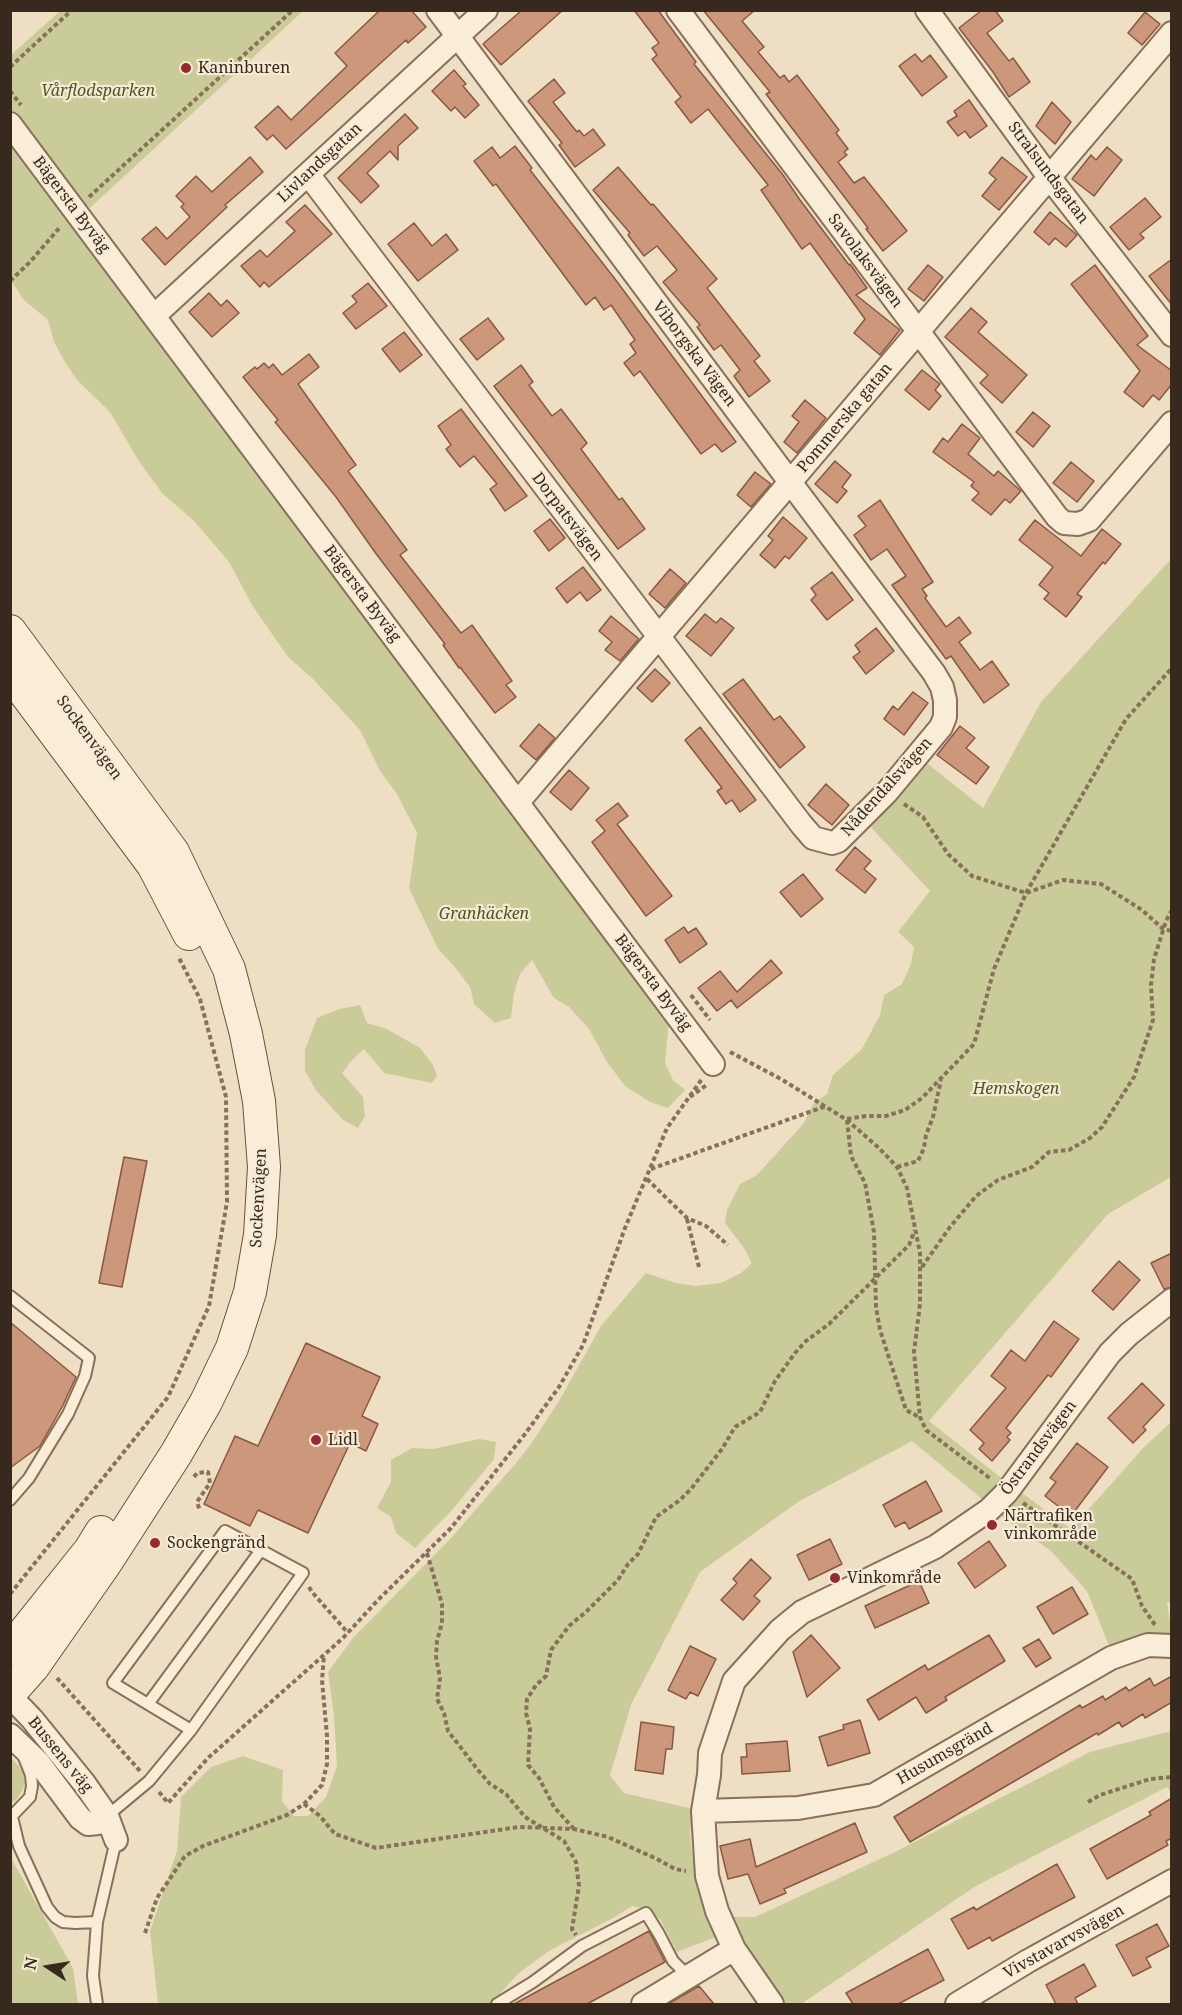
<!DOCTYPE html>
<html>
<head>
<meta charset="utf-8">
<style>
	body { margin:0 }
	#map { position:relative; width:1182px; height:2015px; overflow:hidden; background:#eedfc4; font-family:"Noto Serif",serif }
	canvas { display:block }
	.frame { position:absolute; inset:0; border:12px solid #38291e; pointer-events:none }
	.north { position:absolute; left:18px; top:1937px; width:60px; height:60px; -webkit-text-stroke:4px #f5ead3; paint-order:stroke; rotate:282deg; font-size:16px; font-weight:700; line-height:24px; text-align:center; color:#38291e }
	.north::after { content:''; display:block; margin:auto; width:21px; height:27px; background:#38291e; clip-path:polygon(50% 0,100% 100%,50% 72%,0 100%) }
</style>
</head>
<body>
<div id="map">
<canvas width="1182" height="2015"></canvas>
<div class="frame"></div>
<div class="north">N</div>
</div>
<script>
const context = document.querySelector('canvas').getContext('2d');
context.lineJoin = 'round';
function fillPath(path, color) {
  context.fillStyle = color;
  context.fill(path, 'evenodd');
}
function shape(rows) {
  const path = new Path2D();
  for (const r of rows) {
    path.moveTo(r[0], r[1]);
    for (let i = 2; i < r.length; i += 2) path.lineTo(r[i], r[i + 1]);
  }
  return path;
}
function strokePath(path, color, width, dash) {
  context.strokeStyle = color;
  context.lineWidth = width;
  context.lineCap = dash ? 'butt' : 'round';
  context.setLineDash(dash || []);
  context.stroke(path);
}
function drawText(font, color, halo, rows, align = 'center') {
  context.font = font + ' "Noto Serif",serif';
  context.lineWidth = 4.5;
  context.setLineDash([]);
  context.textBaseline = 'middle';
  context.strokeStyle = halo;
  context.fillStyle = color;
  for (const [text, x, y, turn = 0] of rows) {
    context.save();
    context.translate(x, y);
    context.rotate((+turn || 0) * Math.PI / 180);
    context.textAlign = isNaN(turn) ? turn : align;
    if (halo) context.strokeText(text, 0, 0);
    context.fillText(text, 0, 0);
    context.restore();
  }
}
fillPath(shape([
	[60,11,303,11,90,208,74,194,11,109,11,55],
	[11,145,669,1021,665,1063,673,1080,685,1090,668,1108,650,1102,625,1086,607,1062,589,1029,569,1007,554,998,532,960,520,974,514,993,511,1018,495,1023,474,1004,470,987,454,966,438,949,409,888,417,833,397,794,380,771,360,730,314,680,288,657,252,605,229,562,194,521,163,494,140,463,110,412,77,380,65,362,54,342,48,320,24,300,11,281],
	[1171,559,1171,1177,1108,1214,929,1421,1004,1480,982,1499,912,1441,798,1502,700,1572,631,1705,610,1775,624,1793,693,1809,690,1834,695,1877,708,1913,719,1936,677,1952,660,1919,646,1909,632,1906,613,1918,549,1951,519,1973,490,2004,158,2004,150,1931,177,1851,181,1797,211,1767,243,1756,283,1770,282,1801,294,1816,308,1816,326,1797,337,1766,334,1716,328,1672,353,1638,451,1538,516,1463,531,1444,559,1401,601,1326,646,1273,676,1283,695,1286,721,1283,741,1273,752,1263,744,1248,725,1223,727,1210,740,1184,757,1175,804,1123,813,1104,827,1094,833,1075,862,1049,880,1015,884,995,902,984,911,964,914,947,898,932,930,891,867,823,923,760,983,808,1041,702],
	[360,1005,367,1023,387,1029,420,1048,433,1065,437,1075,432,1083,384,1073,364,1049,353,1059,342,1073,363,1097,365,1116,358,1128,343,1120,315,1089,305,1070,305,1050,317,1018,339,1009],
	[1171,1422,1172,1602,1167,1603,1171,1628,1171,1645,1112,1653,1087,1591,1051,1551,1001,1516,1022,1493,1071,1529,1145,1446],
	[479,1439,496,1442,494,1459,453,1509,415,1548,396,1533,391,1517,377,1508,391,1482,391,1460,412,1448,433,1449],
	[1171,1731,1171,1792,1167,1787,976,1886,801,2004,786,2004,741,1939,731,1917,755,1917,893,1853,1090,1752],
	[11,1758,19,1766,24,1775,25,1783,22,1791,16,1800,11,1803],
	[11,1858,73,1968,78,2004,11,2004]
]), '#c9cc98');
const building = shape([
	[380,10,411,10,426,27,408,43,406,40,286,149,273,135,267,140,255,127,278,106,291,120,347,66,335,53,380,10],
	[522,10,563,10,501,65,483,44,522,10],
	[634,10,658,10,696,62,694,64,783,175,800,200,849,265,850,264,867,288,856,295,900,330,880,355,854,333,865,319,810,243,802,249,761,190,768,185,708,109,691,123,675,102,681,97,652,59,657,55,652,48,659,43,634,10],
	[703,10,755,10,742,21,764,47,758,52,780,78,784,75,789,82,797,75,839,130,836,133,848,149,844,152,847,155,838,162,854,183,864,177,907,231,883,251,866,229,868,228,766,94,770,92,703,10],
	[982,10,995,10,1003,21,987,33,1009,61,1013,58,1030,82,1009,97,993,72,959,28,982,10],
	[1145,12,1160,24,1142,45,1128,33,1145,12],
	[915,54,922,62,930,55,947,77,922,96,899,66,915,54],
	[454,70,466,84,463,86,479,105,465,118,455,107,451,111,432,91,454,70],
	[554,79,565,93,553,102,577,132,579,130,584,136,593,129,605,145,575,167,559,145,562,143,528,101,554,79],
	[969,100,987,126,970,138,965,131,958,136,947,122,957,116,954,111,969,100],
	[1052,102,1071,122,1055,144,1036,126,1052,102],
	[405,114,418,128,398,146,398,160,390,151,367,173,379,186,361,203,338,178,405,114],
	[515,146,532,168,530,170,615,279,736,442,722,452,715,444,701,454,640,371,634,376,624,363,636,353,630,344,635,340,611,305,604,310,595,297,586,305,496,184,493,186,474,161,492,147,500,158,515,146],
	[1107,147,1122,160,1094,196,1072,179,1091,155,1096,160,1107,147],
	[250,157,263,172,225,205,227,207,165,265,142,239,156,227,167,239,190,217,181,207,184,204,176,196,196,176,212,192,250,157],
	[1002,157,1027,177,999,210,982,196,996,179,989,173,1002,157],
	[618,167,651,205,653,204,717,279,707,288,760,356,754,361,770,381,749,397,734,376,740,370,721,345,714,350,697,327,700,325,663,282,677,270,657,246,644,256,628,235,630,233,593,190,618,167],
	[1145,198,1161,217,1140,234,1144,238,1129,250,1110,227,1145,198],
	[305,205,332,234,269,287,264,282,260,287,241,266,260,250,267,257,295,231,286,222,305,205],
	[1050,212,1077,235,1066,247,1055,238,1049,245,1034,232,1050,212],
	[414,223,432,246,446,234,458,250,418,281,388,244,414,223],
	[1172,259,1172,305,1149,276,1172,259],
	[928,265,943,277,924,301,908,289,928,265],
	[1095,265,1148,336,1137,345,1172,371,1172,384,1159,400,1153,395,1143,407,1124,392,1140,371,1071,284,1095,265],
	[368,283,387,306,356,329,343,313,357,302,352,296,368,283],
	[209,293,221,306,227,300,239,313,212,337,189,312,209,293],
	[971,308,987,322,978,332,1027,375,1002,403,980,383,988,375,945,337,971,308],
	[488,318,504,339,477,360,460,339,488,318],
	[404,332,422,355,400,372,382,349,404,332],
	[309,354,319,367,298,384,356,465,348,471,407,550,400,555,461,633,472,625,512,681,506,685,516,697,495,713,460,667,459,668,443,645,445,644,377,555,336,497,275,422,278,420,243,377,255,367,257,369,264,363,269,368,273,364,282,375,309,354],
	[521,365,533,382,529,385,552,416,561,409,587,443,581,449,619,500,622,498,645,529,618,549,494,386,521,365],
	[922,370,940,384,935,390,941,396,929,410,905,390,922,370],
	[805,400,826,418,797,453,784,442,799,422,792,416,805,400],
	[461,409,527,496,505,511,490,489,497,484,474,456,460,467,446,449,451,445,438,426,461,409],
	[1033,412,1050,426,1033,447,1016,432,1033,412],
	[962,424,980,438,968,454,994,476,998,471,1021,491,1010,503,1005,499,991,515,972,500,979,493,971,486,974,482,933,452,943,438,948,442,962,424],
	[835,461,851,475,842,487,847,491,837,503,815,484,835,461],
	[1071,462,1094,481,1077,502,1053,483,1071,462],
	[755,472,771,484,751,507,737,495,755,472],
	[880,500,933,582,922,589,927,596,925,598,946,627,959,617,971,633,959,642,980,670,992,661,1009,685,984,703,951,656,946,659,892,585,906,576,887,549,871,560,854,535,866,526,858,516,880,500],
	[783,517,807,538,789,559,785,556,775,568,760,555,773,540,768,536,783,517],
	[550,519,565,538,549,551,534,531,550,519],
	[1035,520,1081,556,1102,529,1121,544,1105,564,1103,562,1077,594,1082,597,1066,617,1044,599,1049,593,1039,585,1053,567,1019,540,1035,520],
	[583,567,601,590,587,601,580,592,567,603,556,588,583,567],
	[670,569,686,583,665,608,649,594,670,569],
	[832,572,853,600,827,620,811,600,816,595,811,588,832,572],
	[705,614,716,623,721,618,734,628,711,656,686,636,705,614],
	[611,616,639,639,620,661,605,650,612,642,599,631,611,616],
	[876,628,894,651,866,674,853,657,860,652,855,645,876,628],
	[655,669,670,683,652,702,637,688,655,669],
	[743,679,774,720,780,716,805,747,780,768,723,694,743,679],
	[913,692,928,703,904,735,884,719,893,706,898,710,913,692],
	[539,724,555,738,536,760,520,746,539,724],
	[960,726,975,738,966,748,989,767,976,784,937,755,960,726],
	[700,727,756,800,740,812,732,800,726,804,717,791,722,788,685,740,700,727],
	[569,770,589,788,571,810,550,792,569,770],
	[826,784,849,805,832,825,808,805,826,784],
	[618,803,628,816,617,824,672,896,646,916,592,842,605,831,596,820,618,803],
	[855,847,871,861,864,869,876,879,865,893,836,870,855,847],
	[803,874,823,899,801,917,780,892,803,874],
	[684,927,688,933,696,928,707,944,680,963,665,940,684,927],
	[771,960,782,973,737,1008,731,1000,717,1011,698,988,720,971,737,992,771,960],
	[124,1157,147,1161,122,1287,99,1283,124,1157],
	[1172,1253,1172,1287,1164,1289,1151,1263,1172,1253],
	[1119,1261,1140,1280,1113,1310,1092,1291,1119,1261],
	[1054,1321,1079,1339,1051,1377,1048,1375,1006,1428,1011,1433,1007,1437,1010,1440,992,1461,979,1449,984,1443,970,1430,1006,1388,991,1376,1011,1350,1025,1361,1054,1321],
	[10,1322,76,1377,63,1405,40,1446,10,1468,10,1322],
	[306,1343,380,1377,362,1416,378,1424,366,1451,350,1443,308,1533,258,1510,250,1526,204,1504,235,1436,258,1446,306,1343],
	[1142,1383,1164,1405,1143,1427,1146,1430,1133,1443,1108,1418,1142,1383],
	[1077,1443,1108,1467,1071,1516,1045,1496,1056,1482,1050,1478,1077,1443],
	[926,1481,942,1511,909,1529,905,1522,895,1527,883,1505,926,1481],
	[830,1539,842,1564,809,1580,797,1555,830,1539],
	[989,1541,1006,1566,975,1588,958,1563,989,1541],
	[751,1559,771,1578,754,1596,760,1601,743,1620,721,1600,737,1583,733,1579,751,1559],
	[919,1581,929,1603,875,1628,865,1606,919,1581],
	[1072,1587,1088,1614,1053,1634,1037,1607,1072,1587],
	[811,1635,840,1668,807,1697,793,1652,811,1635],
	[989,1635,1005,1661,945,1697,947,1700,926,1713,916,1697,879,1720,867,1700,925,1665,928,1670,989,1635],
	[1039,1639,1051,1658,1036,1667,1023,1648,1039,1639],
	[690,1646,716,1659,698,1696,690,1692,686,1699,668,1690,690,1646],
	[1172,1676,1172,1702,1145,1718,1143,1714,1122,1727,1119,1722,1098,1735,1097,1733,910,1842,894,1817,1080,1705,1082,1708,1103,1696,1105,1700,1126,1687,1129,1691,1150,1678,1154,1686,1172,1676],
	[860,1720,870,1753,828,1766,819,1737,844,1729,843,1725,860,1720],
	[641,1722,674,1727,672,1749,666,1749,663,1774,635,1770,641,1722],
	[787,1741,790,1771,742,1774,741,1757,747,1757,746,1744,787,1741],
	[1172,1798,1172,1838,1166,1841,1168,1845,1107,1879,1090,1849,1151,1815,1149,1812,1172,1798],
	[855,1823,867,1852,784,1889,786,1893,760,1904,748,1874,728,1879,720,1846,750,1839,756,1867,855,1823],
	[1057,1864,1075,1897,992,1941,990,1937,968,1949,951,1919,974,1907,976,1910,1057,1864],
	[1157,1924,1169,1946,1146,1958,1151,1967,1133,1976,1116,1945,1157,1924],
	[649,1931,665,1962,587,2004,514,2004,649,1931],
	[928,1949,944,1980,898,2004,853,2004,846,1993,928,1949],
	[1084,1964,1096,1986,1075,1998,1078,2004,1056,2004,1046,1985,1084,1964],
	[699,1986,714,2004,668,2004,699,1986]
]);
fillPath(building, '#cc977a');
strokePath(building, '#875940', 1.5);
const lane = shape([
	[10,1296,89,1358,85,1376,68,1414,29,1478,10,1500],
	[148,1704,261,1550],
	[107,1816,149,1781,191,1730,303,1573,225,1531,113,1683,191,1730],
	[12,1817,19,1846,47,1907,55,1917,63,1922,75,1923,97,1922],
	[10,1818,30,1797,32,1786,31,1775,23,1755],
	[97,2004,93,1976,97,1922,116,1840],
	[497,2004,533,1982,582,1946,646,1913,659,1934,673,1961,689,1977]
]);
const street = shape([
	[678,10,1057,517,1064,523,1078,524,1089,520,1172,423],
	[927,10,1049,177,1172,335],
	[10,124,713,1064],
	[308,174,801,824,813,838,832,843,838,841,887,792,941,727,945,717,945,700,942,687,934,673,790,482,438,10],
	[154,316,486,10],
	[518,802,1172,33],
	[10,1696,32,1719,84,1783,107,1816,116,1840],
	[10,1735,39,1763,80,1818,88,1824,98,1823,107,1816],
	[703,1811,798,1808,874,1795,1111,1658,1148,1645,1172,1646],
	[643,2004,734,1949],
	[772,2004,734,1949,717,1911,707,1876,703,1811,709,1775,710,1753,734,1681,780,1630,802,1612,935,1547,989,1510,1007,1492,1110,1353,1129,1334,1172,1300],
	[957,2004,1028,1961,1172,1881]
]);
const secondary = shape([
	[10,631,173,852,229,969,246,1034,259,1101,264,1167,260,1235,250,1292,232,1348,206,1402,176,1454,105,1564,33,1667,10,1693],
	[10,673,153,865,189,934],
	[10,1650,90,1550,101,1532]
]);
strokePath(lane, '#88705a', 14);
strokePath(street, '#88705a', 26);
strokePath(secondary, '#6a513d', 34);
strokePath(shape([
	[10,67,72,10],
	[10,91,21,105],
	[89,197,293,10],
	[10,281,30,262,61,226],
	[904,804,923,817,948,854,972,876,1026,893,1063,880,1101,884,1142,910,1163,929,1172,931],
	[691,995,710,1020],
	[730,1052,781,1079,847,1120,879,1148,897,1167,907,1188,920,1253,920,1304,914,1352,920,1417,926,1430,991,1479],
	[690,1097,708,1084],
	[847,1119,866,1116,886,1116,905,1110,922,1098,974,1044,994,969,1026,893,1126,719,1172,668],
	[847,1120,851,1156,865,1183,874,1232,876,1307,880,1330,906,1410,919,1417],
	[897,1167,918,1161,924,1148,926,1135,933,1117,941,1080],
	[651,1169,826,1106],
	[647,1179,687,1218,706,1226,728,1245],
	[687,1219,699,1267],
	[922,1267,950,1227,976,1196,998,1180,1032,1167,1049,1152,1069,1150,1090,1138,1102,1127,1134,1077,1153,1020,1151,985,1154,959,1166,921,1172,910],
	[194,1477,197,1473,208,1472,210,1483,197,1502,200,1511],
	[1023,1503,1132,1579,1142,1606,1155,1625],
	[427,1553,442,1604,442,1623,437,1641,436,1657,440,1678,437,1699,444,1713,448,1731,478,1770,490,1784,506,1794,525,1817,564,1841,576,1862,579,1886,572,1929,576,1935],
	[309,1587,312,1592,348,1633],
	[10,1594,168,1397,209,1306,227,1202,226,1097,200,999,178,956],
	[57,1678,140,1771],
	[159,1792,168,1803,208,1758,343,1638,378,1600,451,1528,525,1434,559,1387,583,1345,625,1228,667,1128,702,1079],
	[1088,1802,1100,1795,1150,1779,1172,1777],
	[304,1804,320,1816,335,1834,376,1848,519,1827,574,1829,608,1837,657,1859,675,1869,686,1871],
	[574,1829,554,1807,539,1778,528,1765,530,1729,526,1713,527,1699,536,1685,546,1676,551,1650,569,1626,586,1612,618,1580,628,1564,638,1554,656,1517,680,1500,691,1489,722,1449,735,1427,760,1412,775,1381,795,1353,806,1341,829,1324,909,1245,915,1230],
	[145,1933,157,1898,185,1856,203,1846,287,1815,304,1804,322,1785,327,1764,327,1736,322,1680,324,1655]
]), '#88705a', 4, [4.5, 3]);
strokePath(lane, '#f9edd7', 10);
strokePath(street, '#f9edd7', 22);
strokePath(secondary, '#f9edd7', 32);
for (const [x, y, r, color] of [
	[186,68,6,"#972a31"],
	[316,1440,6,"#972a31"],
	[992,1525,6,"#972a31"],
	[155,1543,6,"#972a31"],
	[835,1578,6,"#972a31"]
]) {
  const dot = new Path2D();
  dot.arc(x, y, r, 0, 2 * Math.PI);
  context.fillStyle = color;
  context.fill(dot);
  strokePath(dot, '#f5ead3', 2);
}
drawText('16px', '#38291e', '#f5ead3', [
	["Kaninburen",198,68],
	["Lidl",328,1440],
	["Närtrafiken",1004,1516],
	["vinkområde",1004,1534],
	["Sockengränd",167,1543],
	["Vinkområde",847,1578]
], 'left');
drawText('italic 16px', '#4b5525', '#f5ead3', [
	["Vårflodsparken",98,91],
	["Granhäcken",484,914],
	["Hemskogen",1016,1089]
]);
drawText('16px', '#38291e', '#f5ead3', [
	["Livlandsgatan",320,163,-43],
	["Stralsundsgatan",1048,173,53],
	["Bägersta Byväg",71,205,53],
	["Savolaksvägen",865,261,53],
	["Viborgska Vägen",694,354,53],
	["Pommerska gatan",845,418,-50],
	["Dorpatsvägen",567,517,53],
	["Bägersta Byväg",362,594,53],
	["Sockenvägen",89,738,54],
	["Nådendalsvägen",887,787,-48],
	["Bägersta Byväg",653,983,53],
	["Sockenvägen",259,1198,-87],
	["Östrandsvägen",1039,1448,-53],
	["Husumsgränd",945,1754,-30],
	["Bussens väg",60,1755,51],
	["Vivstavarvsvägen",1064,1942,-29]
]);
</script>
</body>
</html>
